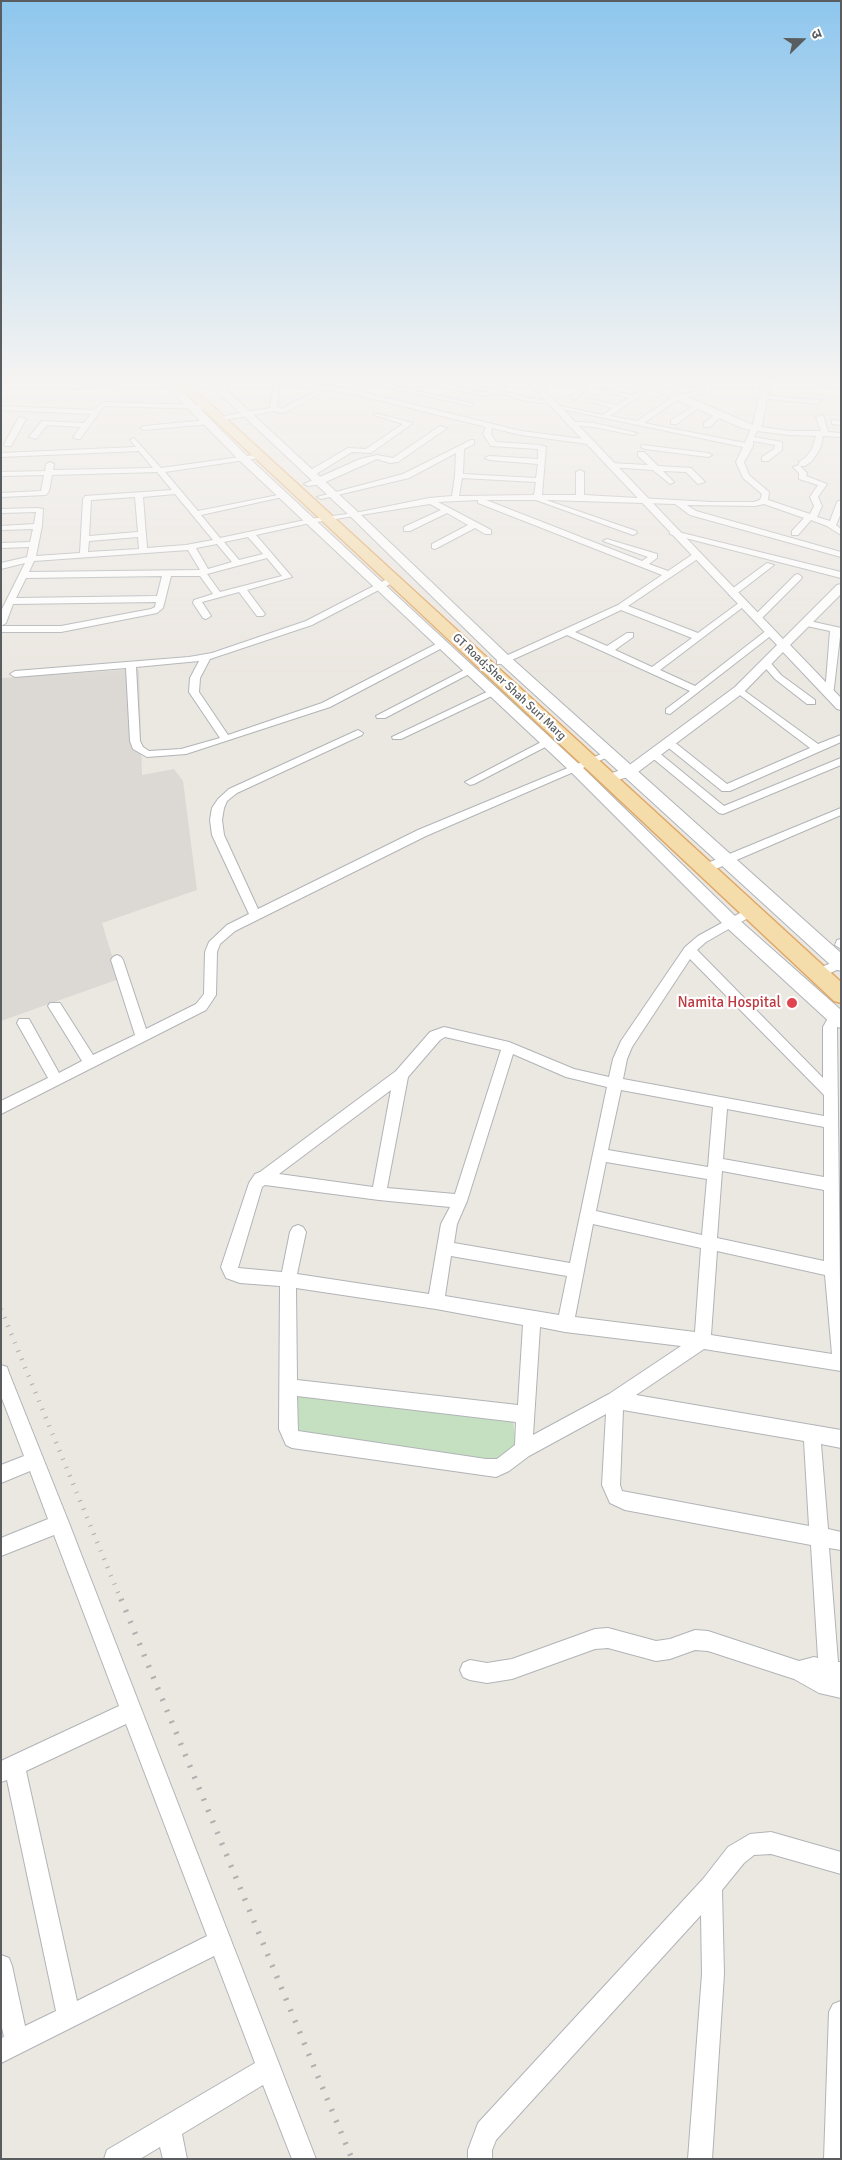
<!DOCTYPE html>
<html>
<head>
<meta charset="utf-8">
<style>
	body { margin:0 }
	#map { position:relative; width:842px; height:2160px; overflow:hidden; background:#ebe7e1; font-family:Signika,"Noto Sans Devanagari",sans-serif }
	canvas { display:block }
	.frame { position:absolute; inset:0; border:2px solid #595d60; pointer-events:none }
	.north { position:absolute; left:777px; top:15px; width:50px; height:50px; -webkit-text-stroke:4px #fff; paint-order:stroke; rotate:68deg; font-size:14px; font-weight:700; line-height:20px; text-align:center; color:#595d60 }
	.north::after { content:''; display:block; margin:auto; width:18px; height:22px; background:#595d60; clip-path:polygon(50% 0,100% 100%,50% 72%,0 100%) }
</style>
</head>
<body>
<div id="map">
<canvas width="842" height="2160"></canvas>
<div class="frame"></div>
<div class="north">उ</div>
</div>
<script>
const context = document.querySelector('canvas').getContext('2d');
context.lineJoin = 'round';
function fillPath(path, color) {
  context.fillStyle = color;
  context.fill(path, 'evenodd');
}
function shape(rows) {
  const path = new Path2D();
  for (const r of rows) {
    path.moveTo(r[0], r[1]);
    for (let i = 2; i < r.length; i += 2) path.lineTo(r[i], r[i + 1]);
  }
  return path;
}
function strokePath(path, color, width, dash) {
  context.strokeStyle = color;
  context.lineWidth = width;
  context.lineCap = dash ? 'butt' : 'round';
  context.setLineDash(dash || []);
  context.stroke(path);
}
function drawText(font, color, halo, rows, align = 'center') {
  context.font = font + ' Signika,sans-serif';
  context.lineWidth = 4.5;
  context.setLineDash([]);
  context.textBaseline = 'middle';
  context.strokeStyle = halo;
  context.fillStyle = color;
  for (const [text, x, y, turn = 0] of rows) {
    context.save();
    context.translate(x, y);
    context.rotate((+turn || 0) * Math.PI / 180);
    context.textAlign = isNaN(turn) ? turn : align;
    if (halo) context.strokeText(text, 0, 0);
    context.fillText(text, 0, 0);
    context.restore();
  }
}
fillPath(shape([
	[139,669,142,775,174,769,183,781,197,890,102,923,119,979,1,1021,1,678]
]), '#dcd9d5');
fillPath(shape([
	[298,1392,513,1420,516,1444,502,1462,293,1434]
]), '#c5e0c0');
const minor = shape([
	[116,380,141,380,76,388,1,387,1,383,76,384,116,380],
	[274,380,327,385,352,390,371,380,474,404,471,406,371,384,359,391,521,431,591,440,591,444,588,444,521,435,492,428,491,434,496,442,540,445,546,447,542,495,576,495,576,472,580,470,584,472,584,495,711,502,754,502,760,500,762,494,743,478,736,462,743,447,552,407,555,405,603,415,612,408,589,401,589,399,617,405,628,398,601,390,601,388,632,395,649,385,653,385,653,387,610,416,637,421,676,395,704,390,706,387,680,384,677,382,678,380,707,383,709,380,715,380,709,393,680,398,644,423,745,443,751,428,755,426,789,431,821,431,816,417,823,415,828,432,841,433,841,437,823,436,820,449,812,461,805,466,800,466,807,473,806,476,827,484,818,497,822,506,817,517,830,521,837,502,841,500,841,513,836,525,841,529,841,535,827,526,811,520,798,535,792,535,792,531,804,518,764,504,755,506,687,505,696,511,841,552,841,557,690,515,675,504,546,500,636,531,637,533,633,535,536,500,486,500,642,561,648,557,603,541,607,539,657,554,657,558,649,564,668,571,693,554,699,554,699,558,628,606,698,633,740,602,746,602,747,604,660,670,695,686,767,630,773,630,773,634,670,714,666,713,666,709,690,691,567,635,503,664,497,664,497,660,618,605,662,575,478,503,478,500,438,502,491,530,491,534,485,534,475,528,435,549,432,548,432,544,468,525,447,513,410,531,404,531,404,527,441,510,430,504,310,523,256,535,292,577,247,590,265,614,263,616,257,616,239,592,202,602,211,616,206,619,203,618,193,603,194,600,213,594,200,576,171,576,163,608,157,613,61,632,1,632,1,626,61,626,151,609,155,607,156,602,13,604,6,623,1,626,1,611,25,563,1,569,1,563,27,557,29,547,1,548,1,543,30,542,33,529,1,530,1,526,34,524,36,512,1,513,1,509,37,508,43,509,42,526,36,556,80,553,83,499,85,496,172,490,157,472,52,475,49,491,46,495,1,497,1,493,41,491,44,475,1,476,1,472,45,471,46,464,50,462,54,464,53,470,153,468,139,451,1,457,1,453,136,447,130,440,134,438,161,468,262,454,263,456,259,458,165,472,198,511,283,494,287,496,201,515,220,538,310,519,355,513,429,498,452,496,455,476,456,453,409,478,321,499,317,497,403,474,471,440,474,440,474,444,464,449,463,474,536,478,538,464,489,460,485,458,489,456,538,459,538,449,491,446,483,434,486,427,353,394,326,390,287,412,280,413,275,411,224,420,224,416,270,408,274,380],
	[280,383,319,389,281,409,277,406,280,383],
	[757,431,789,435,816,436,812,449,806,457,799,462,799,465,793,467,799,473,799,479,818,485,810,497,814,506,810,514,768,500,769,492,749,475,744,462,753,446,753,441,775,445,774,449,762,457,762,461,768,461,782,450,782,442,754,437,757,431],
	[462,478,536,482,534,495,459,496,462,478],
	[175,494,213,540,186,545,147,548,143,497,175,494],
	[135,497,138,532,89,536,91,500,135,497],
	[138,537,139,549,88,552,89,541,138,537],
	[248,537,263,554,239,560,224,542,248,537],
	[217,544,232,562,208,569,196,548,217,544],
	[188,550,200,570,29,572,34,561,188,550],
	[267,558,282,576,220,592,207,574,267,558],
	[162,576,157,596,16,598,26,578,162,576],
	[621,610,692,638,652,667,615,650,633,637,633,633,627,633,607,646,575,632,621,610],
	[408,380,423,380,484,392,494,388,500,383,499,380,505,380,506,383,500,390,525,397,553,402,550,404,524,401,508,395,494,393,485,396,408,380],
	[531,380,553,380,589,386,574,400,571,398,581,387,531,380],
	[797,380,803,380,800,388,797,390,794,388,797,380],
	[822,380,829,380,829,383,834,386,831,388,823,385,822,380],
	[762,395,818,400,821,402,818,404,760,398,759,397,762,395],
	[103,402,205,405,208,407,205,409,104,406,80,439,77,439,73,437,81,427,47,425,36,439,29,437,42,421,84,423,91,414,1,410,1,406,94,410,103,402],
	[699,403,701,404,701,406,677,424,671,424,671,420,699,403],
	[374,413,413,423,371,453,352,452,313,476,307,476,307,472,348,448,366,449,403,424,374,415,374,413],
	[717,413,723,414,710,427,704,427,704,423,717,413],
	[19,417,26,419,11,446,5,446,4,444,19,417],
	[207,420,210,420,210,424,144,430,140,428,144,426,207,420],
	[832,420,841,421,841,425,832,424,832,420],
	[568,421,594,423,637,433,633,435,594,427,571,425,567,423,568,421],
	[440,426,447,428,398,462,390,463,377,459,321,484,308,486,304,484,360,459,377,455,393,458,440,426],
	[642,445,708,453,712,455,708,457,645,449,641,447,642,445],
	[638,452,644,452,658,466,691,468,705,482,698,484,686,472,663,471,674,482,670,484,653,470,610,467,606,465,610,463,648,465,638,456,638,452],
	[670,530,841,572,841,578,670,534,670,530],
	[767,563,774,565,735,595,729,595,729,591,767,563],
	[798,574,802,577,801,579,760,620,754,620,754,616,795,575,798,574],
	[391,577,395,580,394,582,312,625,210,659,200,678,199,692,228,735,322,703,438,643,444,643,444,647,330,707,186,754,147,757,133,749,130,741,126,668,15,677,10,674,15,671,189,657,212,653,306,621,391,577],
	[199,661,190,678,189,692,220,738,181,749,149,751,143,747,140,741,136,667,199,661],
	[805,620,841,628,833,696,830,697,825,694,830,631,802,625,802,621,805,620],
	[766,660,769,661,781,675,815,700,815,704,807,704,775,679,761,663,766,660],
	[470,667,475,670,473,672,385,718,377,718,376,716,470,667],
	[739,687,818,744,841,735,841,742,730,791,722,791,665,745,664,743,665,741,673,741,727,784,810,748,736,692,736,688,739,687],
	[493,689,498,692,496,694,401,739,393,739,392,737,493,689],
	[358,730,363,733,362,735,237,793,227,801,224,808,222,820,224,835,258,909,418,830,599,755,603,754,608,757,426,836,235,931,220,944,217,952,216,995,206,1010,1,1114,1,1101,48,1078,17,1023,19,1019,29,1019,59,1073,82,1061,48,1006,50,1003,60,1003,93,1055,135,1035,111,960,113,957,117,955,121,957,123,960,146,1029,196,1004,204,994,205,952,209,942,227,925,249,914,212,835,210,820,212,808,218,799,229,789,358,730],
	[547,739,551,740,552,742,551,744,474,784,470,785,465,782,547,739],
	[654,751,658,752,724,806,841,758,841,765,723,814,719,813,650,756,649,754,654,751],
	[841,808,841,815,718,868,714,869,708,865,710,862,841,808],
	[751,907,755,908,757,911,755,914,706,942,697,950,823,1078,823,1027,828,1018,841,1011,841,1023,837,1027,841,1371,704,1349,636,1395,841,1430,841,1448,821,1444,828,1529,841,1532,841,1550,829,1548,838,1662,841,1662,841,1698,819,1693,794,1679,708,1651,695,1650,670,1659,656,1661,608,1648,595,1649,512,1679,487,1683,470,1680,463,1677,460,1670,463,1663,470,1660,487,1663,512,1659,595,1629,608,1628,656,1641,670,1639,695,1630,708,1631,799,1661,814,1657,818,1658,811,1545,625,1510,610,1503,602,1485,606,1414,529,1456,509,1471,496,1477,292,1448,286,1445,279,1429,280,1286,240,1283,226,1278,221,1267,249,1183,255,1174,260,1172,396,1071,430,1032,444,1027,509,1042,574,1069,609,1077,613,1059,621,1041,685,947,698,936,751,907],
	[690,959,824,1095,824,1116,623,1079,627,1059,632,1047,690,959],
	[445,1037,501,1050,455,1194,387,1188,408,1077,440,1040,445,1037],
	[513,1054,566,1077,607,1087,570,1263,454,1243,457,1224,467,1201,513,1054],
	[391,1090,373,1187,279,1174,391,1090],
	[621,1090,713,1107,708,1167,608,1150,621,1090],
	[727,1109,824,1127,824,1177,723,1159,727,1109],
	[606,1162,707,1179,702,1235,596,1211,606,1162],
	[722,1171,824,1190,824,1261,717,1238,722,1171],
	[265,1185,379,1200,450,1207,441,1224,429,1294,297,1274,306,1232,303,1227,298,1225,293,1227,290,1232,282,1272,238,1268,262,1187,265,1185],
	[593,1224,701,1248,695,1332,575,1317,593,1224],
	[717,1251,825,1275,832,1354,711,1335,717,1251],
	[451,1256,567,1276,559,1315,445,1296,451,1256],
	[296,1288,436,1309,523,1325,518,1405,297,1380,296,1288],
	[540,1327,565,1332,681,1346,609,1394,533,1435,540,1327],
	[297,1396,516,1422,515,1445,497,1459,486,1459,298,1431,297,1396],
	[623,1410,804,1441,809,1526,622,1491,620,1485,623,1410],
	[841,939,841,949,835,945,837,940,841,939],
	[841,959,841,968,828,974,824,972,822,969,824,966,841,959],
	[1,1365,7,1367,9,1373,69,1523,316,2159,292,2159,263,2085,182,2134,187,2159,163,2159,160,2147,140,2159,104,2159,107,2150,255,2063,214,1956,1,2063,1,2038,4,2037,1,2023,1,1955,9,1958,12,1966,25,2026,56,2011,7,1780,1,1782,1,1761,119,1706,54,1535,1,1556,1,1538,48,1519,30,1471,1,1483,1,1465,24,1456,1,1396,1,1365],
	[126,1724,207,1936,77,2001,26,1771,126,1724],
	[771,1832,841,1852,841,1874,771,1854,754,1855,744,1863,722,1890,724,1974,712,2159,688,2159,702,1974,701,1915,496,2140,492,2150,492,2159,468,2159,468,2150,478,2123,703,1879,728,1847,750,1834,771,1832],
	[841,2001,841,2159,824,2159,829,2012,833,2004,841,2001]
]);
const tertiary = shape([
	[526,380,535,380,783,639,837,585,841,584,841,594,790,645,841,698,841,710,837,709,783,652,743,693,634,775,608,783,603,782,601,779,603,776,624,769,735,687,777,645,526,380],
	[630,380,642,380,681,394,753,425,762,380,770,380,762,426,755,431,742,428,630,380]
]);
const secondary = shape([
	[160,380,171,380,248,457,383,583,581,766,737,918,841,1010,841,1028,834,1026,725,926,571,772,240,461,160,380],
	[205,380,216,380,359,513,509,656,841,953,841,971,835,969,499,662,351,517,205,380]
]);
const primary = shape([
	[172,380,184,380,841,982,841,1003,834,1001,172,380]
]);
strokePath(minor, '#b1b4b7', 2);
strokePath(tertiary, '#b1b4b7', 2);
strokePath(secondary, '#b0b4b7', 2);
strokePath(primary, '#e0a764', 3);
fillPath(minor, '#fff');
fillPath(tertiary, '#fff');
fillPath(secondary, '#fff');
fillPath(primary, '#f5dcab');
strokePath(shape([
	[1,1309,121,1600]
]), '#afb0b0', 4.5, [1, 8]);
strokePath(shape([
	[121,1599,352,2159]
]), '#afb0b0', 5.5, [2, 10]);
const sky = context.createLinearGradient(0, 0, 0, 683);
sky.addColorStop(0, '#8ec6ed');
sky.addColorStop(0.56, '#f6f4f2');
sky.addColorStop(1, '#f6f4f200');
context.fillStyle = sky;
context.fillRect(0, 0, 842, 683);
for (const [x, y, r, color] of [
	[792,1003,6,"#e0444e"]
]) {
  const dot = new Path2D();
  dot.arc(x, y, r, 0, 2 * Math.PI);
  context.fillStyle = color;
  context.fill(dot);
  strokePath(dot, '#fff', 2);
}
drawText('12px', '#595d60', '#fff', [
	["GT Road;Sher Shah Suri Marg",509,687,43]
]);
drawText('15px', '#be3a42', '#fff', [
	["Namita Hospital",781,1003]
], 'right');
</script>
</body>
</html>
